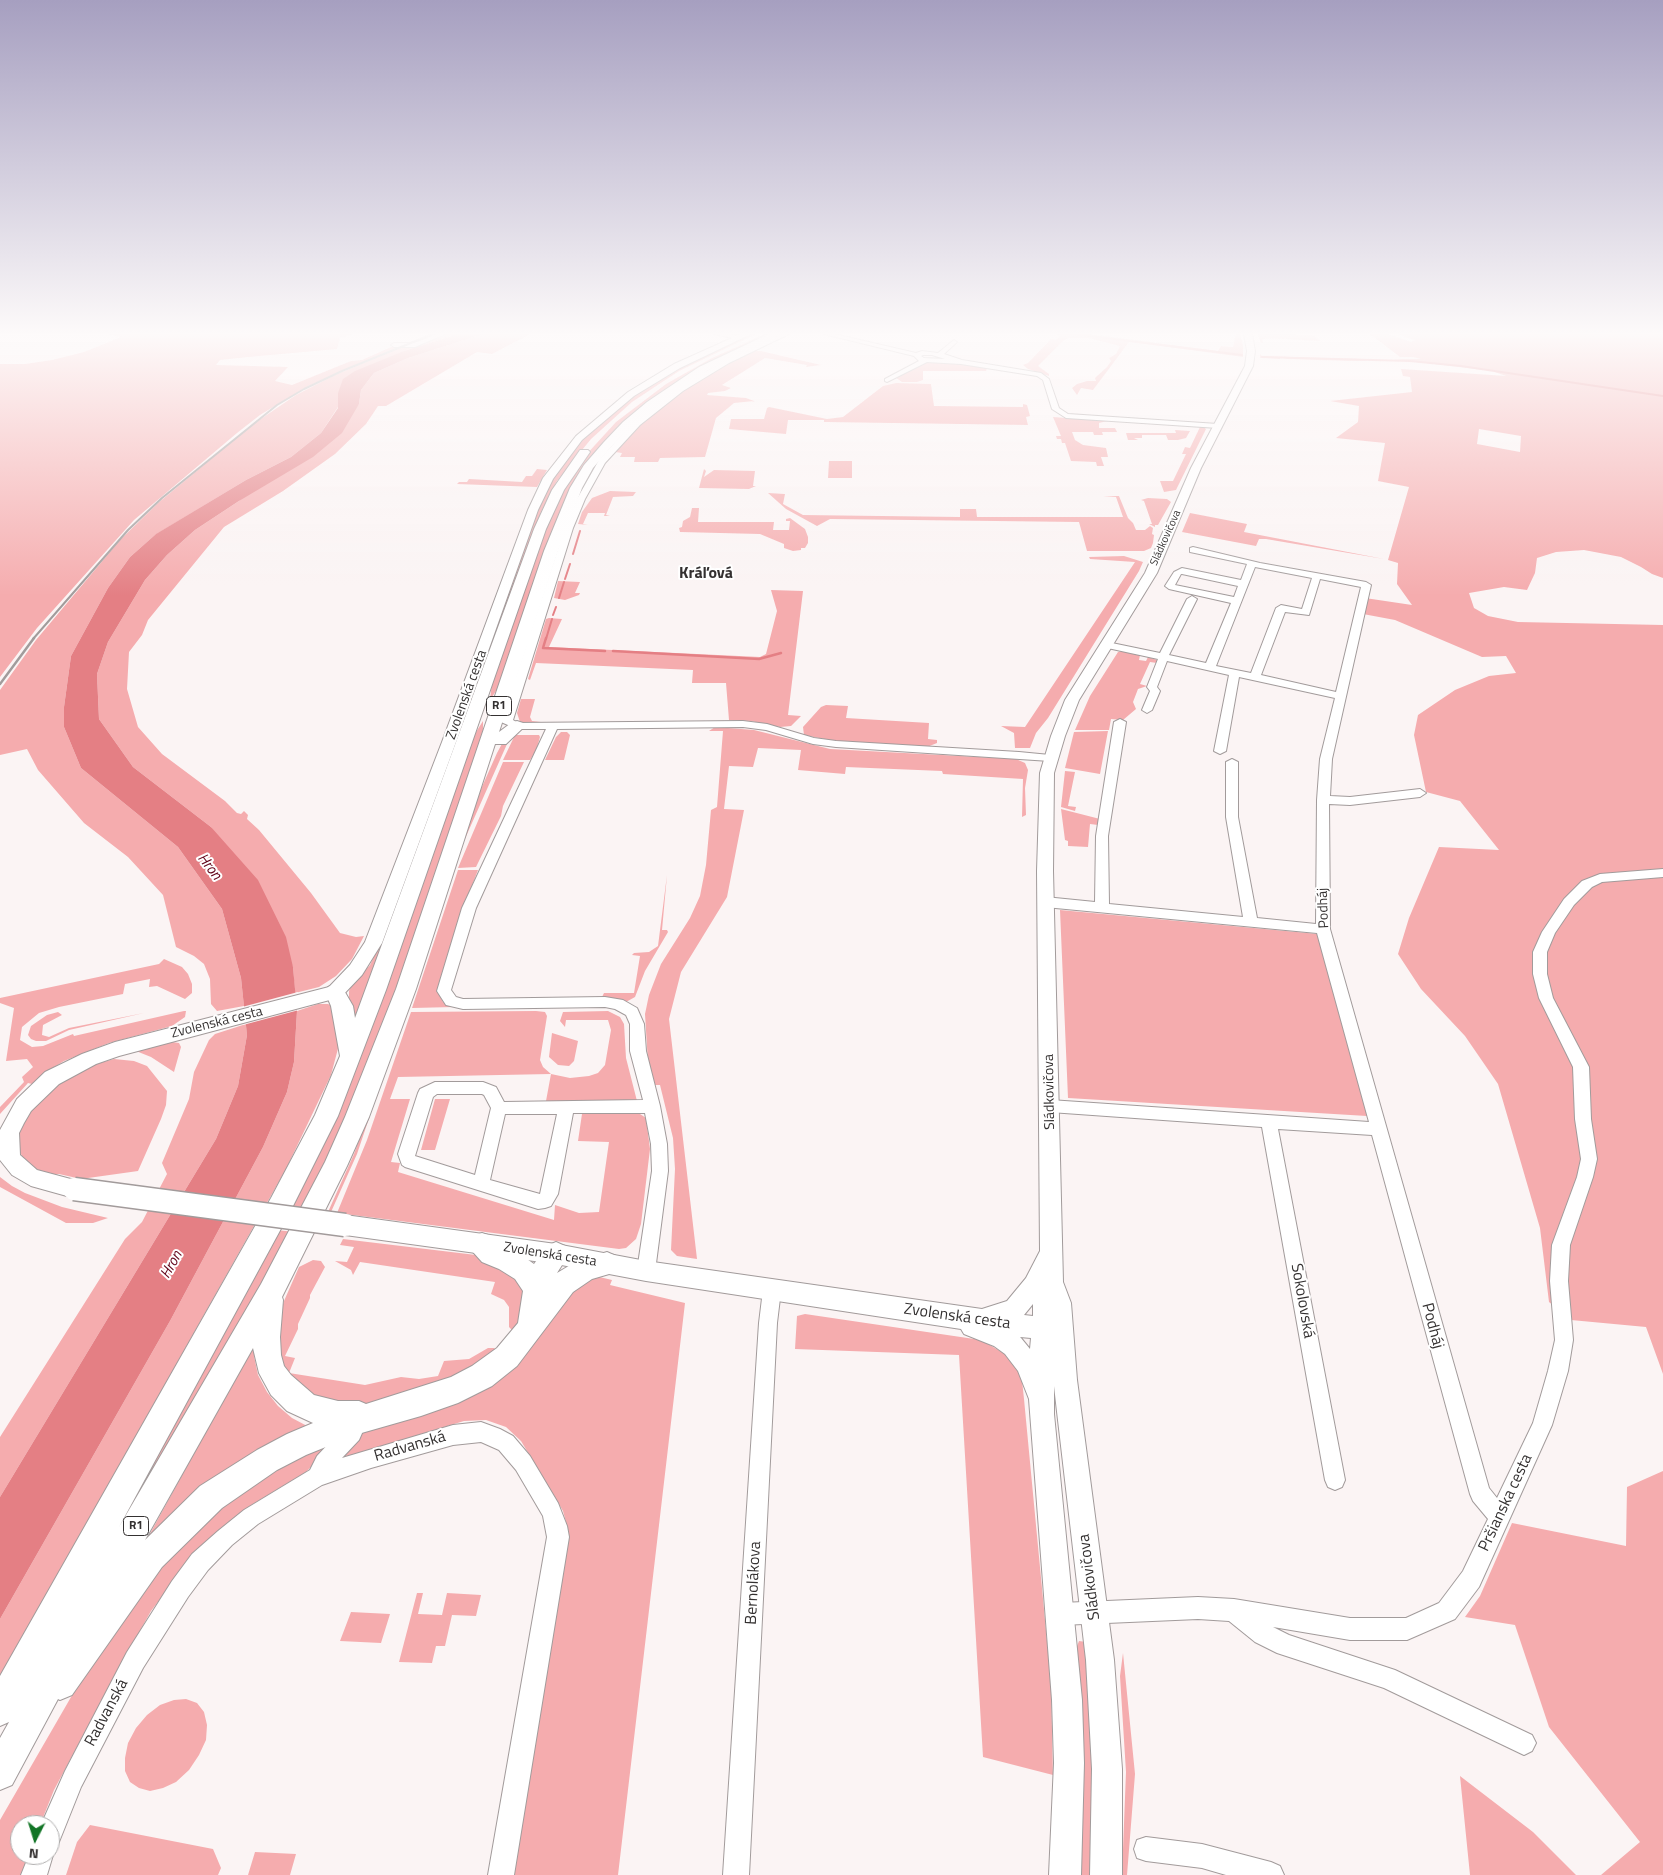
<!DOCTYPE html>
<html>
<head>
<meta charset="utf-8">
<style>
	body { margin:0 }
	#map { position:relative; width:1663px; height:1875px; overflow:hidden; background:#fbf4f4; font-family:"Titillium Web",sans-serif }
	canvas { display:block }
	.north { position:absolute; left:10px; top:1815px; width:50px; height:50px; box-sizing:border-box; background:#fff; border:1px solid #aeadad; border-radius:50%; rotate:185deg; font-size:14px; font-weight:700; line-height:20px; text-align:center; color:#343131 }
	.north::after { content:''; display:block; margin:auto; width:18px; height:22px; background:#127526; clip-path:polygon(50% 0,100% 100%,50% 72%,0 100%) }
</style>
</head>
<body>
<div id="map">
<canvas width="1663" height="1875"></canvas>
<div class="north">N</div>
</div>
<script>
const context = document.querySelector('canvas').getContext('2d');
context.lineJoin = 'round';
function fillPath(path, color) {
  context.fillStyle = color;
  context.fill(path, 'evenodd');
}
function shape(rows) {
  const path = new Path2D();
  for (const r of rows) {
    path.moveTo(r[0], r[1]);
    for (let i = 2; i < r.length; i += 2) path.lineTo(r[i], r[i + 1]);
  }
  return path;
}
function strokePath(path, color, width, dash) {
  context.strokeStyle = color;
  context.lineWidth = width;
  context.lineCap = dash ? 'butt' : 'round';
  context.setLineDash(dash || []);
  context.stroke(path);
}
function drawText(font, color, halo, rows, align = 'center') {
  context.font = font + ' "Titillium Web",sans-serif';
  context.lineWidth = 4;
  context.setLineDash([]);
  context.textBaseline = 'middle';
  context.strokeStyle = halo;
  context.fillStyle = color;
  for (const [text, x, y, turn = 0] of rows) {
    context.save();
    context.translate(x, y);
    context.rotate((+turn || 0) * Math.PI / 180);
    context.textAlign = isNaN(turn) ? turn : align;
    if (halo) context.strokeText(text, 0, 0);
    context.fillText(text, 0, 0);
    context.restore();
  }
}
fillPath(shape([
	[108,334,353,334,340,338,337,349,249,357,220,360,216,365,288,367,275,381,292,385,351,361,362,360,391,347,402,346,308,386,260,415,237,433,134,520,37,628,0,677,0,364,25,364,52,360,84,352,121,337],
	[444,334,458,334,404,351,338,393,338,407,321,433,291,457,246,480,155,535,130,557,108,588,71,656,64,707,64,727,81,768,178,847,222,909,241,978,244,1006,217,1011,211,1004,210,979,204,964,194,956,176,947,163,895,128,857,84,823,38,770,27,749,0,755,0,690,36,640,120,540,158,503,252,425,296,395,335,375,405,346,419,345],
	[483,334,530,334,492,354,477,352,386,406,378,406,366,424,335,454,283,491,224,527,148,620,142,635,129,652,127,689,138,727,162,754,225,801,237,813,241,814,244,811,248,815,247,819,259,830,311,893,340,933,356,937,364,936,352,959,336,976,319,987,295,993,293,967,211,827,133,767,99,719,97,674,108,642,145,580,167,555,195,530,239,501,359,404,361,390,374,373,408,358],
	[751,334,756,334,679,371,632,402,591,439,557,481,541,512,524,556,353,1028,349,1001,349,991,352,984,370,965,381,942,539,503,555,473,584,437,613,411,656,380],
	[765,334,772,334,717,360,588,463,502,682,490,700,492,682,545,530,562,490,585,456,616,422,666,384,712,358],
	[1055,334,1087,334,1218,351,1221,346,1233,347,1236,334,1240,334,1243,345,1243,357,1129,342,1093,390,1081,388,1077,395,1072,388,1077,384,1087,381,1096,381,1095,378,1107,367,1111,361,1109,358,1116,354,1120,346,1089,338,1068,338,1064,340,1038,366,1049,374,1049,376,1028,369,1023,365,1028,363,1051,339,1056,340,1061,335],
	[1258,334,1312,335,1320,341,1271,338,1262,339,1263,343,1261,343],
	[1370,334,1387,334,1411,342,1415,340,1398,334,1663,334,1663,578,1652,574,1641,567,1621,557,1584,550,1556,552,1537,558,1535,573,1527,590,1504,587,1469,593,1474,608,1488,616,1518,622,1663,625,1663,1374,1646,1327,1571,1320,1549,1302,1540,1228,1498,1084,1465,1036,1421,989,1398,954,1409,918,1439,847,1499,850,1460,801,1426,792,1414,735,1418,715,1455,690,1489,676,1516,673,1506,656,1482,657,1395,620,1363,614,1365,598,1412,605,1397,584,1398,563,1388,560,1409,487,1378,481,1385,443,1336,438,1358,422,1359,406,1330,401,1412,392,1410,377,1403,376,1401,369,1506,376,1492,371,1394,359,1421,359,1413,357,1400,357],
	[1479,429,1521,436,1520,452,1477,444],
	[753,351,761,351,821,365,828,364,806,367,807,365,765,358,722,385,731,388,725,391,708,393,707,395,746,398,762,404,754,401,734,403,716,418,705,457,660,458,658,462,634,462,635,457,620,457,622,453,615,452,641,425,676,396,714,371],
	[1260,354,1262,356,1368,359,1365,361,1348,361,1287,359,1280,357,1280,359,1266,358,1260,358],
	[928,362,945,362,987,368,986,371,923,371,923,380,917,382,902,382,896,378,912,369],
	[896,383,931,384,934,406,1023,407,1023,404,1027,405,1030,416,1026,417,1028,425,824,422,824,420,788,420,786,434,729,429,731,419,764,419,767,408,769,407,827,419,843,417,883,386],
	[1053,417,1107,421,1099,423,1099,428,1115,428,1117,432,1102,432,1103,435,1094,435,1093,432,1072,432,1075,440,1083,445,1106,448,1108,457,1101,457,1104,466,1097,466,1096,462,1071,461,1065,443,1062,443,1061,439,1057,439,1056,436,1061,436],
	[1202,426,1206,429,1176,490,1164,492,1160,481,1173,481,1186,454,1182,454,1185,447,1190,448,1200,427,1199,427],
	[1175,430,1190,431,1186,438,1178,440,1168,440,1166,435,1142,435,1142,438,1134,438,1138,440,1128,440,1126,433,1176,433],
	[829,461,852,461,852,478,828,478],
	[537,469,547,470,537,487,457,484,459,482,467,482,469,479,522,482,526,476,532,476],
	[704,469,706,471,704,477,714,470,755,471,753,486,756,486,749,489,699,488],
	[610,491,636,492,633,496,613,497,606,515,610,516,604,516,605,513,588,513,583,524,588,525,578,524,582,512,592,498],
	[768,493,785,494,783,504,803,515,960,517,960,509,976,509,977,517,1123,517,1116,497,1103,496,1119,496,1128,518,1133,523,1136,530,1145,530,1150,526,1153,528,1152,534,1154,535,1153,543,1151,548,1144,551,1087,551,1079,522,830,519,817,526,786,509],
	[1148,498,1167,499,1171,502,1158,525,1155,525,1155,527,1149,524,1152,524,1144,501,1141,500],
	[692,508,699,508,698,522,774,522,773,530,789,530,790,521,786,521,786,519,790,518,805,529,808,537,808,543,805,548,801,548,801,550,793,551,784,548,784,544,760,534,680,532,679,528,682,527,683,521,690,517],
	[1190,513,1247,524,1244,532,1384,559,1266,539,1259,539,1256,546,1182,532],
	[1124,556,1143,562,1139,571,1048,718,1036,733,1030,748,1015,748,1014,733,1001,726,1025,727,1135,562,1090,559,1089,557],
	[558,581,580,582,575,593,580,593,579,595,565,600,554,598],
	[771,590,803,591,788,715,801,716,791,726,780,727,751,721,729,720,726,683,692,683,693,670,536,663,530,680,528,679,546,619,549,618,562,619,549,647,760,657,766,654,777,611],
	[1122,651,1140,655,1139,660,1146,661,1148,657,1160,661,1157,663,1150,662,1140,684,1147,686,1138,689,1133,702,1136,709,1123,720,1111,719,1109,730,1075,730,1090,696,1118,652],
	[521,699,535,699,530,717,532,721,550,723,520,722,517,713],
	[826,705,848,706,846,718,929,723,928,739,937,740,937,743,927,747,845,743,804,735,803,727,821,707],
	[483,721,483,737,392,1010,307,1209,290,1207,471,740],
	[715,727,754,730,830,749,1016,759,1025,763,1028,770,1025,788,1026,815,1022,817,1023,779,943,774,942,771,846,767,845,774,798,770,801,750,758,748,753,767,729,766,724,809,744,810,727,897,681,972,669,1019,697,1259,677,1256,671,1250,675,1169,673,1138,660,1085,655,1085,648,1063,645,1014,649,995,661,964,690,918,700,896,706,865,711,810,717,807,723,731,709,731],
	[1108,731,1100,774,1065,768,1074,732],
	[561,732,567,732,570,735,564,760,545,760,556,737],
	[511,735,456,859,357,1154,331,1212,328,1212,354,1154,392,1049,473,807,497,753,504,740],
	[515,735,539,735,540,737,536,751,530,760,503,760],
	[503,762,524,762,503,806,501,816,476,867,458,868],
	[1065,771,1075,772,1068,806,1076,807,1075,811,1061,807],
	[1061,809,1100,819,1098,825,1090,824,1088,847,1068,846,1068,841,1065,840],
	[458,870,478,870,465,904,438,991,443,1002,454,1007,412,1008],
	[667,875,662,930,667,930,668,932,645,971,635,997,626,1002,602,997,604,993,634,993,640,956,632,955,634,953,649,952,658,946],
	[1060,910,1318,934,1367,1116,1068,1098],
	[164,959,182,967,188,974,192,984,192,993,185,999,157,986,149,987,150,979,125,984,123,994,59,1007,39,1013,22,1027,20,1040,32,1047,43,1046,73,1034,74,1036,184,1011,186,1011,185,1017,172,1026,109,1043,64,1061,44,1073,32,1084,28,1083,0,1114,0,1107,24,1082,22,1077,33,1067,27,1059,6,1061,14,1008,0,1003,0,998,159,964],
	[318,1004,328,1004,332,1006,340,1041,331,1075,286,1169,0,1678,0,1619,170,1321,263,1147,287,1092,294,1062,297,1011],
	[536,1011,545,1012,547,1016,540,1060,543,1067,551,1074,570,1078,589,1076,598,1073,605,1065,611,1030,608,1020,566,1020,565,1027,560,1021,563,1012,608,1011,620,1017,624,1024,626,1058,637,1101,629,1103,546,1101,551,1074,398,1077,390,1099,410,1099,391,1162,400,1163,398,1172,554,1220,555,1205,579,1213,599,1212,609,1142,578,1141,582,1114,640,1114,646,1118,650,1149,641,1224,636,1239,626,1248,619,1249,337,1213,367,1140,411,1012],
	[58,1012,62,1015,43,1025,42,1035,49,1037,69,1028,144,1013,69,1030,46,1041,36,1041,31,1039,28,1035,31,1026,47,1015],
	[246,1024,247,1035,238,1086,216,1139,0,1497,0,1437,125,1239,142,1222,167,1174,162,1163,189,1099,194,1072,209,1040,215,1034],
	[552,1033,578,1041,574,1061,569,1066,558,1065,549,1057],
	[172,1042,179,1043,181,1047,174,1072,151,1057,136,1051],
	[114,1059,134,1061,147,1066,167,1091,166,1105,161,1119,138,1171,81,1179,59,1174,53,1175,36,1169,24,1160,18,1148,18,1136,23,1120,31,1107,57,1082,86,1067],
	[435,1099,450,1099,435,1150,421,1150],
	[0,1177,12,1186,25,1193,62,1207,108,1218,93,1223,66,1223,0,1187],
	[276,1230,295,1232,0,1739,13,1715],
	[343,1239,476,1255,526,1285,525,1308,514,1332,509,1327,509,1307,504,1300,491,1294,495,1282,360,1262,353,1275,351,1270,335,1261,347,1262,354,1247,340,1245],
	[313,1260,321,1261,325,1267,310,1295,310,1298,298,1324,298,1329,285,1356,295,1358,289,1373,365,1385,401,1377,419,1379,438,1376,444,1361,469,1359,488,1348,494,1348,498,1351,469,1372,375,1403,353,1405,320,1403,286,1375,275,1330,284,1301,299,1267],
	[591,1275,612,1280,610,1285,685,1303,618,1875,513,1875,566,1557,567,1526,563,1511,521,1441,506,1427,486,1420,464,1421,336,1460,362,1433,421,1412],
	[805,1314,981,1340,1007,1355,1017,1368,1022,1380,1024,1399,1051,1683,1053,1775,983,1757,959,1355,795,1349,797,1316],
	[254,1344,254,1356,258,1375,267,1392,278,1406,292,1418,309,1427,135,1561],
	[336,1441,306,1472,253,1504,217,1532,187,1564,151,1611,117,1672,54,1790,40,1825,20,1825,20,1855,29,1855,21,1875,0,1875,0,1820,93,1659,169,1549,266,1468],
	[1663,1471,1663,1875,1601,1875,1640,1842,1549,1727,1515,1625,1465,1617,1480,1596,1512,1523,1626,1546,1627,1487],
	[417,1593,423,1593,418,1614,442,1615,447,1593,481,1595,476,1616,452,1615,445,1646,436,1646,432,1663,399,1662],
	[351,1612,390,1614,381,1643,340,1641],
	[1079,1641,1086,1642,1093,1696,1094,1875,1078,1875,1076,1649],
	[1123,1653,1135,1774,1127,1875,1122,1875,1126,1772,1120,1676],
	[186,1699,197,1703,204,1712,207,1725,206,1740,199,1755,189,1770,176,1782,163,1788,150,1791,139,1788,130,1782,125,1771,125,1758,128,1743,136,1728,147,1715,160,1705,174,1700],
	[1460,1776,1533,1832,1576,1875,1470,1875],
	[90,1825,213,1849,221,1868,218,1875,66,1875,77,1842],
	[255,1852,296,1854,290,1875,248,1875]
]), '#f5acae');
fillPath(shape([
	[458,334,483,334,408,358,374,373,361,390,359,404,342,433,313,457,239,501,195,530,167,555,145,580,108,642,97,674,99,719,133,767,211,827,258,880,286,937,293,967,297,1011,294,1062,287,1092,263,1147,170,1321,0,1619,0,1497,216,1139,238,1086,247,1035,241,978,222,909,178,847,81,768,64,727,64,707,71,656,108,588,130,557,156,534,246,480,291,457,321,433,338,408,338,393,343,379,355,371,404,351]
]), '#e47f84');
fillPath(shape([
	[298,992,299,1010,243,1025,242,1007]
]), '#fbf4f4');
strokePath(shape([
	[1074,334,1242,355],
	[1262,357,1410,361,1461,366,1663,396],
	[573,554,580,531],
	[565,579,570,564],
	[559,598,564,582],
	[553,615,556,607],
	[546,639,552,619]
]), '#e47f84', 2);
strokePath(shape([
	[546,638,543,648,605,651],
	[613,651,759,659,781,653]
]), '#e47f84', 2.5);
const minor = shape([
	[437,334,445,334,415,347,394,347,391,345,394,343,414,343,437,334],
	[714,334,729,334,741,337,738,339,714,334],
	[781,334,789,334,729,363,683,391,640,425,605,463,585,499,573,528,513,720,518,723,743,721,767,724,814,738,836,741,1019,752,1050,755,1056,758,1050,761,836,747,813,744,766,730,743,727,557,729,476,908,451,990,456,997,463,999,605,997,623,1000,637,1008,644,1024,646,1051,660,1106,667,1144,668,1171,655,1271,652,1277,646,1279,640,1277,637,1271,652,1171,651,1144,645,1113,573,1113,558,1194,551,1206,545,1208,538,1209,405,1167,402,1165,398,1154,418,1093,420,1089,435,1082,483,1082,496,1087,504,1102,643,1100,630,1051,630,1024,626,1015,615,1009,605,1007,463,1009,446,1005,437,991,462,908,546,729,517,729,501,722,565,528,577,499,599,460,634,421,677,387,725,361,781,334],
	[437,1094,482,1094,484,1095,491,1108,475,1175,415,1156,433,1097,437,1094],
	[505,1114,557,1114,540,1194,490,1180,505,1114],
	[824,334,834,334,916,353,922,351,938,353,954,340,957,342,956,343,944,354,962,360,1041,373,1049,379,1059,408,1068,414,1218,424,1222,426,1218,428,1066,418,1052,409,1043,380,1037,376,961,364,927,362,887,382,885,381,885,379,919,361,914,356,824,334],
	[923,355,932,355,945,359,924,358,921,356,923,355],
	[1193,547,1260,563,1366,582,1371,585,1332,759,1330,796,1350,797,1420,789,1426,793,1420,797,1350,805,1329,804,1330,929,1489,1488,1497,1498,1533,1423,1548,1371,1555,1340,1550,1281,1552,1245,1577,1177,1581,1159,1575,1119,1573,1067,1539,998,1533,974,1533,952,1542,932,1564,899,1582,881,1600,874,1663,869,1663,877,1602,882,1592,887,1574,905,1555,933,1547,952,1547,974,1553,998,1589,1067,1591,1119,1597,1159,1593,1177,1570,1245,1568,1281,1573,1340,1568,1371,1552,1425,1479,1587,1455,1619,1407,1640,1350,1640,1273,1627,1289,1635,1395,1670,1532,1735,1536,1743,1532,1751,1524,1755,1384,1688,1277,1653,1255,1642,1229,1621,1198,1619,1061,1625,1053,1622,1050,1614,1053,1606,1061,1603,1198,1597,1234,1599,1350,1618,1406,1618,1439,1603,1463,1571,1488,1519,1473,1501,1470,1494,1372,1135,1278,1129,1345,1480,1342,1487,1335,1490,1328,1487,1325,1480,1262,1127,1050,1112,1044,1111,1042,1106,1044,1101,1050,1100,1369,1122,1317,933,1045,907,1040,905,1038,902,1040,899,1045,897,1095,902,1096,836,1114,722,1120,719,1126,722,1108,836,1109,904,1243,917,1226,817,1226,762,1232,759,1238,762,1238,817,1257,918,1316,924,1317,800,1320,759,1335,698,1239,677,1226,751,1220,754,1214,751,1229,675,1167,661,1157,687,1160,691,1152,710,1147,713,1142,710,1150,691,1147,687,1158,659,1103,647,1102,645,1107,642,1160,653,1187,599,1192,596,1197,599,1169,655,1206,663,1231,603,1169,589,1165,586,1174,572,1182,568,1241,580,1247,564,1190,552,1190,548,1193,547],
	[1255,567,1312,578,1302,609,1281,605,1276,608,1251,673,1216,666,1255,567],
	[1181,574,1182,574,1238,586,1234,597,1175,585,1181,574],
	[1320,579,1361,587,1336,692,1261,675,1285,612,1309,615,1320,579],
	[772,1282,778,1284,781,1290,777,1323,749,1875,723,1875,759,1323,763,1290,766,1284,772,1282],
	[356,1414,363,1417,366,1424,359,1440,342,1458,453,1425,481,1422,500,1429,513,1436,530,1456,558,1503,567,1526,569,1537,514,1875,488,1875,547,1537,543,1516,516,1470,499,1450,481,1442,453,1445,371,1468,322,1485,258,1524,232,1545,208,1570,188,1597,143,1668,81,1787,59,1842,50,1845,50,1825,41,1825,65,1771,127,1652,172,1581,192,1554,218,1531,244,1510,310,1470,317,1456,345,1426,349,1417,356,1414],
	[1146,1837,1202,1844,1271,1862,1280,1866,1284,1875,1226,1875,1202,1868,1146,1861,1137,1858,1134,1849,1137,1840,1146,1837],
	[50,1847,53,1855,47,1875,21,1875,29,1855,50,1855,50,1847]
]);
const major = shape([
	[741,334,751,334,680,368,634,396,582,440,553,479,538,510,456,742,382,943,362,975,341,997,119,1056,96,1064,59,1084,31,1111,24,1123,19,1133,20,1155,37,1170,82,1182,85,1189,82,1196,74,1198,31,1186,12,1175,0,1160,0,1130,17,1099,45,1072,82,1054,115,1042,329,987,350,965,365,942,442,742,528,510,543,478,576,436,628,392,674,364,741,334],
	[1244,334,1252,334,1255,351,1253,366,1201,468,1157,573,1079,700,1065,736,1054,773,1053,871,1063,1282,1071,1303,1077,1380,1114,1660,1122,1769,1122,1875,1090,1875,1092,1769,1086,1660,1054,1386,1054,1414,1082,1700,1084,1763,1081,1875,1049,1875,1054,1763,1052,1700,1029,1399,1018,1371,1005,1354,994,1346,964,1334,961,1329,646,1281,556,1264,345,1235,337,1232,334,1225,337,1218,345,1215,556,1244,646,1261,982,1309,1007,1301,1026,1278,1040,1251,1037,871,1040,773,1051,736,1065,700,1145,573,1191,468,1245,366,1247,351,1244,334],
	[1033,1304,1033,1316,1024,1315,1033,1304],
	[1020,1337,1031,1338,1030,1349,1021,1338,1020,1337]
]);
const highway = shape([
	[769,334,781,334,707,371,655,406,631,426,612,446,593,468,582,488,558,551,499,732,511,723,517,721,523,723,525,726,506,744,495,744,416,989,369,1117,347,1166,282,1297,283,1300,280,1337,281,1355,284,1366,291,1375,314,1395,338,1401,359,1401,366,1404,451,1377,472,1366,497,1348,518,1323,523,1291,515,1279,499,1269,482,1262,473,1252,469,1244,473,1236,482,1233,491,1236,500,1245,517,1252,534,1264,547,1246,556,1242,565,1246,569,1254,557,1273,577,1261,607,1252,616,1256,620,1264,616,1272,592,1279,573,1292,517,1366,492,1386,458,1403,421,1416,358,1434,306,1455,277,1470,222,1508,162,1567,72,1695,60,1700,58,1699,12,1785,0,1790,0,1738,9,1722,0,1726,0,1676,271,1198,315,1115,340,1056,331,1006,325,992,328,987,335,984,342,987,353,1006,355,1018,534,529,552,490,580,450,588,450,590,452,564,490,546,529,386,990,338,1116,289,1214,119,1527,261,1284,325,1162,345,1117,396,989,544,551,570,488,584,465,604,442,623,422,647,402,699,367,769,334],
	[253,1348,259,1373,271,1395,287,1411,313,1423,287,1434,257,1450,200,1486,145,1540,253,1348]
]);
strokePath(minor, '#a29b9b', 2);
strokePath(major, '#a29b9b', 2);
strokePath(highway, '#a29b9b', 2);
fillPath(minor, '#fff');
fillPath(major, '#fff');
fillPath(highway, '#fff');
strokePath(shape([
	[33,639,128,530,162,498,277,405,304,389,342,371,433,334]
]), '#a19c9c', 2);
strokePath(shape([
	[0,684,34,638]
]), '#a19c9c', 2.5);
const majorBridge = shape([
	[74,1189,345,1225]
]);
strokePath(majorBridge, '#a29b9b', 25, []);
strokePath(majorBridge, '#fff', 22);
const sky = context.createLinearGradient(0, 0, 0, 596);
sky.addColorStop(0, '#a69fc0');
sky.addColorStop(0.56, '#fdfafa');
sky.addColorStop(1, '#fdfafa00');
context.fillStyle = sky;
context.fillRect(0, 0, 1663, 596);
drawText('11px', '#343131', '#fff', [
	["Sládkovičova",1166,538,-66]
]);
for (const [x, y, w] of [
	[499,706,25],
	[136,1526,25]
]) {
  const box = new Path2D();
  box.roundRect(x - w / 2, y - 9.5, w, 19, 4);
  context.fillStyle = '#fff';
  context.fill(box);
  strokePath(box, '#343131', 1);
}
drawText('bold 12px', '#343131', null, [
	["R1",499,706],
	["R1",136,1526]
]);
drawText('14px', '#343131', '#fff', [
	["Zvolenská cesta",467,695,-70],
	["Podháj",1324,908,-92],
	["Zvolenská cesta",217,1023,-14],
	["Sládkovičova",1050,1092,-91],
	["Zvolenská cesta",550,1255,9]
]);
drawText('italic 15px', '#620319', '#fff', [
	["Hron",209,867,52],
	["Hron",172,1265,-61]
]);
drawText('bold 16px', '#343131', '#fff', [
	["Kráľová",706,574]
]);
drawText('16px', '#343131', '#fff', [
	["Sokolovská",1302,1301,80],
	["Zvolenská cesta",957,1317,8],
	["Podháj",1432,1326,75],
	["Radvanská",410,1447,-16],
	["Pršianska cesta",1506,1503,-65],
	["Sládkovičova",1090,1577,-97],
	["Bernolákova",754,1583,-87],
	["Radvanská",107,1713,-62]
]);
</script>
</body>
</html>
